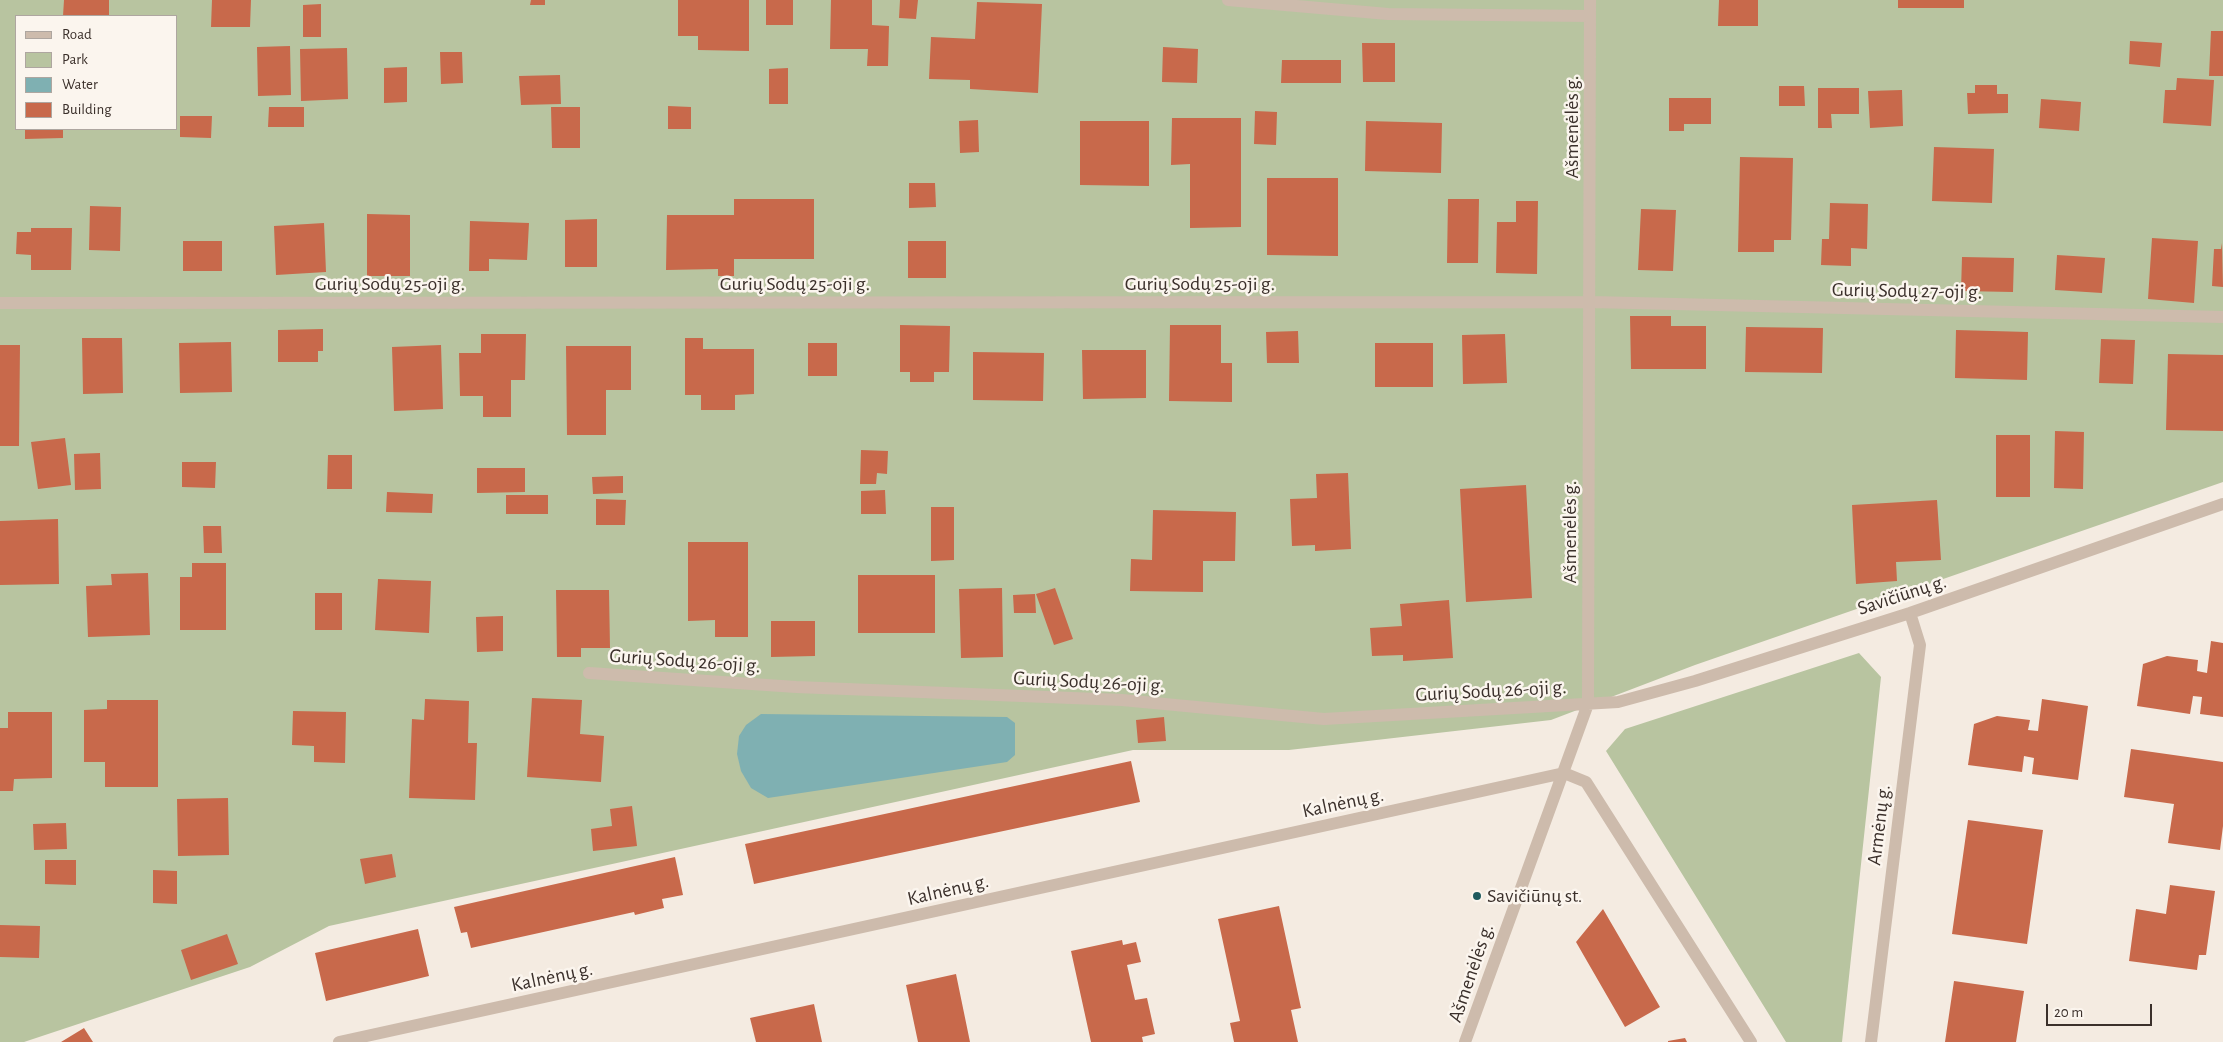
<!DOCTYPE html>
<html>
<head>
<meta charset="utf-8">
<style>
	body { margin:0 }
	#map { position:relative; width:2223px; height:1042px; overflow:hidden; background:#f4ebe1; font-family:"Alegreya Sans",sans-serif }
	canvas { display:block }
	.legend { position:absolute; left:15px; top:15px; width:162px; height:115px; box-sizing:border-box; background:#fbf5ee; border:1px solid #aea6a0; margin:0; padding:6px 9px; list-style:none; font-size:15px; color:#3b302b }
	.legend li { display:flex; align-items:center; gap:10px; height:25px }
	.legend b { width:25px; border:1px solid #aea6a0 }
	.scale { position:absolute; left:2046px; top:1004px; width:106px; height:22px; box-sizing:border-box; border:2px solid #3b302b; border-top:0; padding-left:6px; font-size:15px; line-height:18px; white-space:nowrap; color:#3b302b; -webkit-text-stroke:4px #fbf5ee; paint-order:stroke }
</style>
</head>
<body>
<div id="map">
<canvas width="2223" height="1042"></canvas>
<ul class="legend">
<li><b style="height:6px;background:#cdbbac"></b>Road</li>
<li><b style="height:14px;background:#b8c4a0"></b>Park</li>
<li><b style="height:14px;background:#7fb0b2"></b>Water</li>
<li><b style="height:14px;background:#c8694b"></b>Building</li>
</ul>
<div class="scale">20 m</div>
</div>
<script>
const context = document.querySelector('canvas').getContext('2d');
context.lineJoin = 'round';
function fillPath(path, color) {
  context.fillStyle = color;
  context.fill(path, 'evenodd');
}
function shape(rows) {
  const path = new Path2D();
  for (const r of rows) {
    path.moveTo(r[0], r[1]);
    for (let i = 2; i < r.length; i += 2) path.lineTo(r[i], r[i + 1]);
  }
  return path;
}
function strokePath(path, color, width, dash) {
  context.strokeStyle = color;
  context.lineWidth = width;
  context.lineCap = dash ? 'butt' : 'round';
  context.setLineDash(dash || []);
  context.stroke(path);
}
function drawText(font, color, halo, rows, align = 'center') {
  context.font = font + ' "Alegreya Sans",sans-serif';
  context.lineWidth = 5;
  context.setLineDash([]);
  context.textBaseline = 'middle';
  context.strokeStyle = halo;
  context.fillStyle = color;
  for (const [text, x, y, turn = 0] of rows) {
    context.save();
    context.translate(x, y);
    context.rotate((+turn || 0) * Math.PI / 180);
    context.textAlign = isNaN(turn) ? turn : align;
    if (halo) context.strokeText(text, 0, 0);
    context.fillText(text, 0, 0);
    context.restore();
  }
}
fillPath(shape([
	[0,0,2223,0,2223,482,1695,665,1551,720,1289,750,1133,750,329,926,250,967,24,1042,0,1042],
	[16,16,176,16,176,129,16,129],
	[1859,653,1881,677,1842,1042,1786,1042,1606,751,1625,729]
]), '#b8c4a0');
fillPath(shape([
	[761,714,1007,717,1015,723,1015,755,1007,762,768,798,751,788,741,771,737,754,739,736,746,725]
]), '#7fb0b2');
fillPath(shape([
	[64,0,109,0,109,16,63,16],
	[212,0,251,0,250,27,211,27],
	[531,0,545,0,545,5,530,5],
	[678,0,749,0,749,51,698,50,698,36,678,36],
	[766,0,793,0,793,25,766,25],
	[831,0,872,0,872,25,889,26,888,66,867,66,868,49,830,49],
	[900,0,918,0,916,19,899,18],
	[1719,0,1758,0,1758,26,1718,26],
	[1898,0,1964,0,1964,8,1898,8],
	[977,2,1042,4,1038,93,970,89,970,80,929,79,931,37,975,39],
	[321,4,321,37,303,37,303,5],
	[2211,31,2223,31,2223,76,2209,76],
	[2130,41,2162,43,2160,67,2129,64],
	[1362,43,1395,43,1395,82,1363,82],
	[290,46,291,95,258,96,257,47],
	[1163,47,1198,49,1197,83,1162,82],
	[347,48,348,99,301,101,300,49],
	[440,52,462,52,463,83,441,84],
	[1282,60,1341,60,1341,83,1281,83],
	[407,67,407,102,384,103,384,68],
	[788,68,788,104,769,104,769,69],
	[560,75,561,104,521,105,519,76],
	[2177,78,2214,80,2211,126,2163,123,2165,90,2176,90],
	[1975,85,1997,85,1997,94,2008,94,2008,113,1968,114,1967,93,1975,93],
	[1779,86,1804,86,1805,106,1779,106],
	[1818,88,1859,88,1859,114,1831,114,1832,128,1818,128],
	[1902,90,1903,126,1870,128,1868,91],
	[1669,98,1711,98,1711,124,1684,124,1684,131,1669,131],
	[2041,99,2081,102,2079,131,2039,128],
	[668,106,691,107,691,129,668,129],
	[269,107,304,107,304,127,268,127],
	[551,107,580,107,580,148,552,148],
	[1255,111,1277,112,1276,145,1254,144],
	[180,116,212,116,211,138,180,137],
	[1172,118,1241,118,1241,227,1190,228,1190,164,1171,165],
	[978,120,979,152,960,153,959,121],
	[1080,121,1149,121,1149,186,1080,185],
	[1366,121,1442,123,1441,173,1365,171],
	[25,129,63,129,63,138,25,139],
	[1934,147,1994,149,1992,203,1932,201],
	[1740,157,1793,158,1791,240,1774,240,1774,252,1738,252],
	[1267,178,1338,178,1338,256,1267,255],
	[909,183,935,183,936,207,909,208],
	[734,199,814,199,814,259,734,259,734,276,718,276,718,269,666,270,667,215,734,215],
	[1448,199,1479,199,1478,263,1447,263],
	[1516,201,1538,201,1537,274,1496,273,1497,222,1516,222],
	[1830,203,1868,204,1867,249,1851,248,1851,266,1821,265,1822,239,1829,239],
	[90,206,121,207,120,251,89,250],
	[1641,209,1676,210,1673,271,1638,270],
	[367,214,410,215,410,276,367,276],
	[597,219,597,267,565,267,565,220],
	[470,221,529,223,527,260,489,259,489,271,469,271],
	[324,223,326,272,276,275,274,226],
	[31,228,72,228,71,270,31,270,31,255,16,254,17,232,31,232],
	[2152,238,2198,241,2194,303,2148,299],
	[183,241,222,241,222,271,183,271],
	[908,241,946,241,946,278,908,278],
	[2222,243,2223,287,2212,286,2214,249,2221,249],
	[2057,255,2105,258,2102,293,2055,290],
	[1962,257,2014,258,2013,292,1961,291],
	[1630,316,1671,316,1671,326,1706,326,1706,369,1631,369],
	[900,325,950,326,949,372,934,372,934,382,910,382,910,372,900,372],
	[1170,325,1221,325,1221,363,1232,363,1232,402,1169,401],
	[1746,327,1823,328,1822,373,1745,372],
	[323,329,323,351,318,351,318,362,278,362,278,330],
	[1956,330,2028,332,2027,380,1955,378],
	[1298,331,1299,363,1267,363,1266,332],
	[481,334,526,334,525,380,511,380,511,417,483,417,483,396,460,396,459,353,481,353],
	[1505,334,1507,383,1463,384,1462,335],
	[82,338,122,338,123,393,83,394],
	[685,338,703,338,703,349,754,349,754,394,735,395,735,410,701,410,701,395,685,395],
	[2101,339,2135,340,2133,384,2099,383],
	[231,342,232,392,180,393,179,343],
	[808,343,837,343,837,376,808,376],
	[1375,343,1433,343,1433,387,1375,387],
	[0,345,20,345,19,446,0,446],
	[441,345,443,409,394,411,392,347],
	[566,346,631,346,631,390,606,390,606,435,567,435],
	[1082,350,1146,350,1146,398,1083,399],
	[973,352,1044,353,1043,401,973,400],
	[2168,354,2223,355,2223,431,2166,430],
	[2055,431,2084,432,2083,489,2054,488],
	[1996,435,2030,435,2030,497,1996,497],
	[65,438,71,485,38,489,31,442],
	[861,450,888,451,887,474,877,473,876,484,860,484],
	[100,453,101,489,75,490,74,454],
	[328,455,352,455,352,489,327,489],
	[182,462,216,462,215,488,182,487],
	[477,468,525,468,525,492,477,493],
	[1348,473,1351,549,1315,551,1315,545,1292,546,1290,499,1317,498,1316,474],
	[623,476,623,493,593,494,592,477],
	[1526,485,1532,598,1466,602,1460,489],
	[885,490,886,514,861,514,861,491],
	[387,492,433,494,432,513,386,512],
	[506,495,548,495,548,514,506,514],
	[596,499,626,500,625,525,596,525],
	[1937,500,1941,560,1896,562,1897,581,1856,584,1852,505],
	[931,507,954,507,954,560,931,561],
	[1153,510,1236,512,1235,561,1203,561,1203,592,1130,591,1131,559,1152,560],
	[58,519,59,584,0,585,0,521],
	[203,526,221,526,222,553,204,553],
	[688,542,748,542,748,637,715,637,715,620,688,621],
	[192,563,226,563,226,630,180,630,180,577,192,577],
	[148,573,150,635,88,637,86,586,112,585,111,574],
	[858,575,935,575,935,633,858,633],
	[378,579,431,581,429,633,375,630],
	[1002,588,1003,657,961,658,959,589],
	[1055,588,1073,639,1054,645,1036,594],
	[556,590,609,590,610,648,581,648,581,657,557,657],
	[315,593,342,593,342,630,315,630],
	[1035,594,1036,613,1014,613,1013,595],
	[1449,600,1453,658,1403,661,1403,655,1372,656,1370,628,1402,626,1400,604],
	[503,616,503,651,477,652,476,617],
	[771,621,815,621,815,656,771,657],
	[2211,641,2223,643,2223,717,2200,714,2202,697,2193,696,2190,714,2137,706,2143,664,2167,656,2198,660,2197,671,2207,673],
	[532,698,582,700,580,734,604,736,601,782,527,777],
	[425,699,469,701,468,743,477,743,475,800,409,798,412,719,424,720],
	[2042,699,2088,706,2078,780,2032,774,2034,758,2024,756,2022,772,1968,765,1974,724,1997,716,2030,720,2028,730,2038,731],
	[107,700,158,700,158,787,105,787,105,762,84,762,84,710,107,709],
	[293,711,346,712,345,763,314,762,314,746,292,745],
	[8,712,52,712,52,778,14,779,13,791,0,791,0,728,8,728],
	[1164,717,1166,741,1138,743,1136,720],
	[2131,749,2223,762,2223,826,2220,850,2168,843,2174,804,2124,797],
	[1131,761,1140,802,754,884,745,844],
	[228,798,229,855,178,856,177,799],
	[632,806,637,846,593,851,591,829,612,826,610,809],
	[1968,820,2043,830,2027,944,1952,934],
	[66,823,67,849,34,850,33,824],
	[392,854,396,877,365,884,360,859],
	[675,857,683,895,662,899,664,908,635,915,634,912,471,948,467,932,461,933,454,907],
	[45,860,76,860,76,885,45,884],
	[153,870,177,871,177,904,153,903],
	[2170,885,2215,891,2206,955,2199,955,2197,970,2129,961,2136,909,2166,914],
	[1279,906,1301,1008,1291,1010,1298,1042,1234,1042,1230,1023,1240,1021,1218,919],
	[1603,909,1660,1007,1625,1027,1576,942],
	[0,925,40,926,39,958,0,957],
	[418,929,429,976,326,1001,315,953],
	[227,934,238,964,191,980,181,950],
	[1122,940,1123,945,1136,942,1141,962,1127,965,1135,1000,1147,998,1155,1034,1142,1037,1143,1042,1091,1042,1071,951],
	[956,974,970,1042,918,1042,906,985],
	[1954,981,2024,991,2016,1042,1945,1042],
	[814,1004,822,1042,756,1042,750,1018],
	[84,1028,93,1042,61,1042],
	[1685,1038,1687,1042,1668,1042,1668,1041]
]), '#c8694b');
strokePath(shape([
	[1228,0,1388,14,1590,16],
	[0,303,1591,302,2223,317],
	[589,673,796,687,1122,700,1324,719,1618,702,1695,681,1910,613,2223,504],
	[339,1042,1564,773,1586,782,1751,1042],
	[1465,1042,1588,704,1590,0],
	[1871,1042,1920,645,1910,613]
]), '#cdbbac', 12);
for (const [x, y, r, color] of [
	[1477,896,5,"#1f5a5e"]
]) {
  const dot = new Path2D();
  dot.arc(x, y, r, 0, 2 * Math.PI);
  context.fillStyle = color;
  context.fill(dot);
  strokePath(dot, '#fbf5ee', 2);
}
drawText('20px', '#3b302b', '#fbf5ee', [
	["Ašmenėlės g.",1572,127,-90],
	["Gurių Sodų 25-oji g.",390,284],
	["Gurių Sodų 25-oji g.",795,284],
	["Gurių Sodų 25-oji g.",1200,284],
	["Gurių Sodų 27-oji g.",1907,291,1],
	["Ašmenėlės g.",1570,532,-90],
	["Savičiūnų g.",1902,595,-18],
	["Gurių Sodų 26-oji g.",685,661,4],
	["Gurių Sodų 26-oji g.",1089,682,3],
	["Gurių Sodų 26-oji g.",1491,691,-3],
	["Kalnėnų g.",1343,803,-12],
	["Armėnų g.",1879,825,-83],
	["Kalnėnų g.",948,890,-13],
	["Ašmenėlės g.",1471,973,-71],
	["Kalnėnų g.",552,977,-12]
]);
drawText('20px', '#3b302b', '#fbf5ee', [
	["Savičiūnų st.",1487,896]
], 'left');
</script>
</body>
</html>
